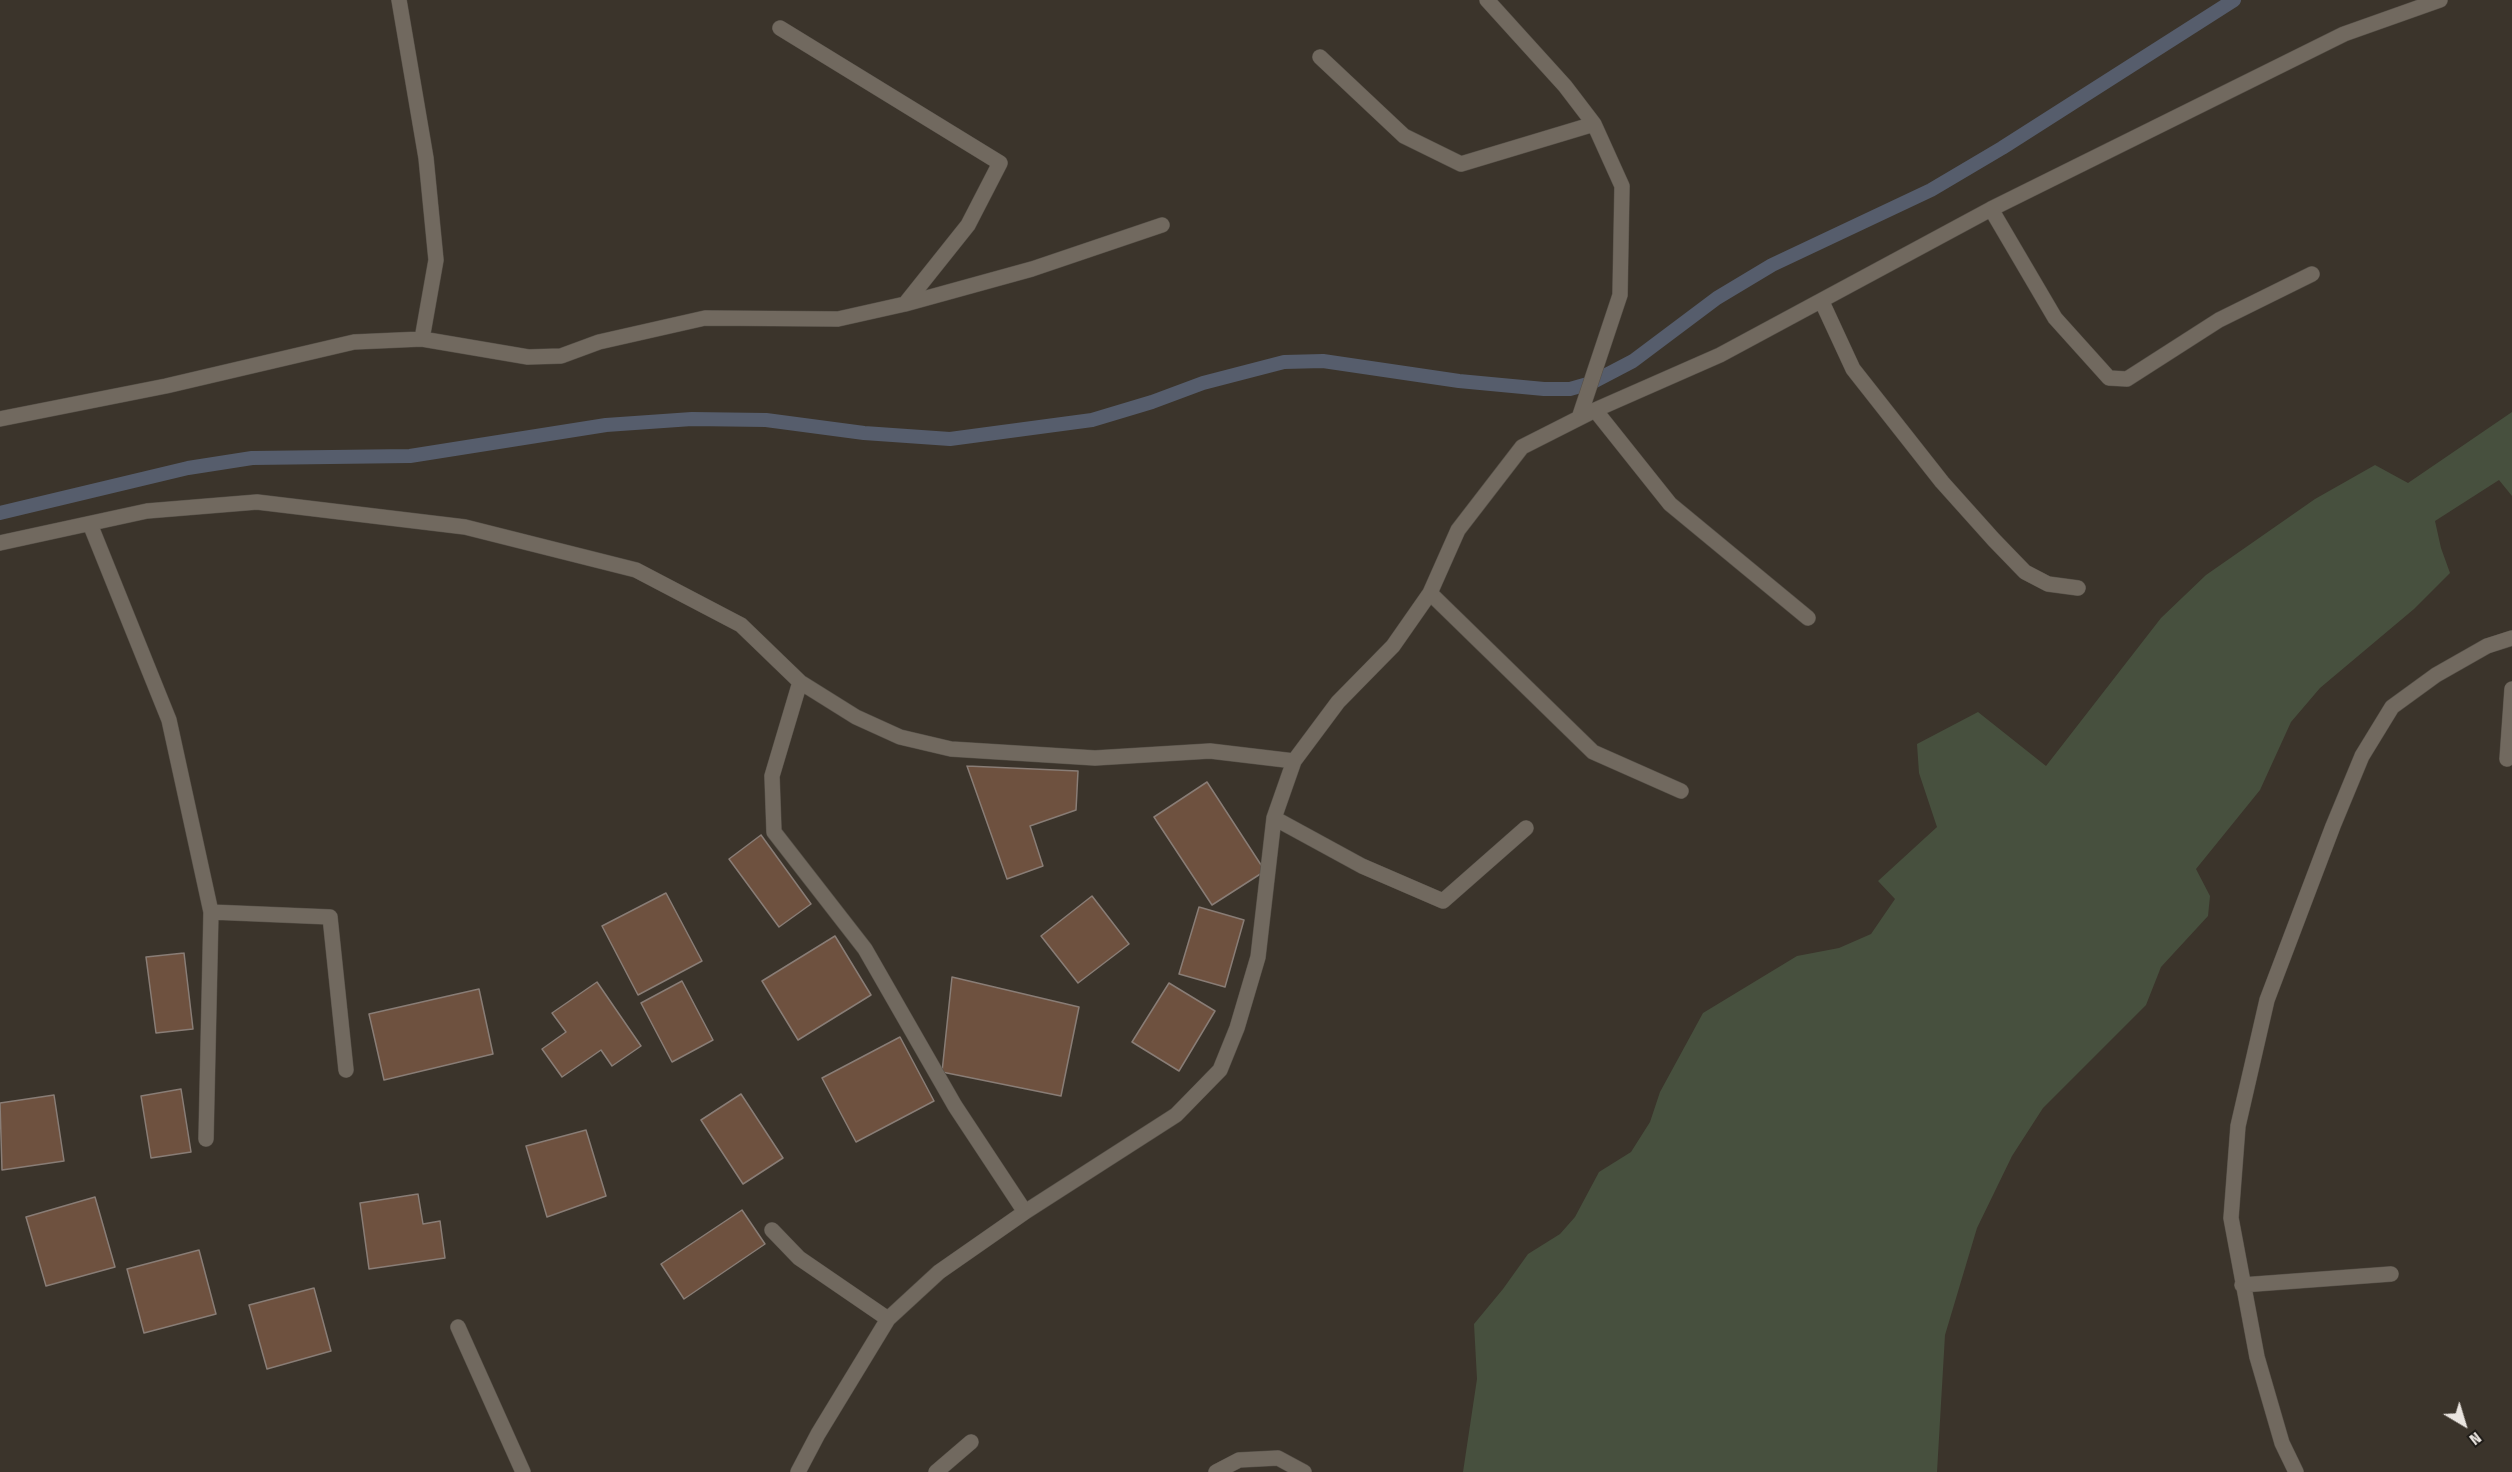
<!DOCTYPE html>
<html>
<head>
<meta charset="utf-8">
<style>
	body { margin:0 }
	#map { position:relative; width:2512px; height:1472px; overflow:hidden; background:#3b342b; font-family:"Fira Sans Condensed",sans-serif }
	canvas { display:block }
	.north { position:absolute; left:2434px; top:1394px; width:60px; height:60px; -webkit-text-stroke:4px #1f1c18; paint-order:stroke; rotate:142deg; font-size:16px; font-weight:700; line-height:24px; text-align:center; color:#eae5e0 }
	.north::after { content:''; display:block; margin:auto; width:21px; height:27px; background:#eae5e0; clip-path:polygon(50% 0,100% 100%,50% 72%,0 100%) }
</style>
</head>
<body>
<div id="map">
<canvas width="2512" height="1472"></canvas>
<div class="north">N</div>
</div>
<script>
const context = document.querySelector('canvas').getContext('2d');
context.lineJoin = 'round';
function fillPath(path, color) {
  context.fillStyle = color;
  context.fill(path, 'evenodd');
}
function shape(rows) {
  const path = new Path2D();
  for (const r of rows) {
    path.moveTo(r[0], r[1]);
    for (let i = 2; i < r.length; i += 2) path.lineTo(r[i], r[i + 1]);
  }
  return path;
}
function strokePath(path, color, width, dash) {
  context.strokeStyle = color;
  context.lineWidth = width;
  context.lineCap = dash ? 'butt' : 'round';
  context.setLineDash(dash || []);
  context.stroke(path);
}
fillPath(shape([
	[2512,412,2512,496,2499,480,2435,521,2441,548,2450,573,2414,609,2320,688,2291,722,2260,790,2196,869,2210,896,2208,916,2161,967,2146,1005,2043,1108,2012,1156,1977,1228,1945,1335,1937,1472,1463,1472,1477,1379,1474,1324,1503,1289,1528,1254,1560,1234,1575,1217,1599,1172,1631,1152,1650,1122,1660,1092,1703,1013,1797,956,1839,948,1871,934,1895,899,1878,881,1937,827,1919,773,1917,744,1978,712,2046,766,2161,618,2206,575,2315,499,2375,465,2408,483]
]), '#47503e');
strokePath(shape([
	[0,513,188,468,252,458,410,456,606,425,692,419,766,420,864,433,950,439,1092,420,1152,402,1203,383,1284,362,1323,361,1459,381,1544,389,1570,389,1591,383,1633,361,1717,298,1772,265,1931,190,2002,148,2234,0]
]), '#565d6c', 14);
const building = shape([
	[967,766,1078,771,1076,810,1030,826,1043,866,1007,879,967,766],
	[1207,782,1265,871,1212,905,1154,817,1207,782],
	[761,835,811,904,779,927,729,859,761,835],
	[666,893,702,961,638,995,602,926,666,893],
	[1092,896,1129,944,1078,983,1041,936,1092,896],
	[1199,907,1244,920,1225,987,1179,974,1199,907],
	[835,936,871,995,798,1040,762,981,835,936],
	[184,953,193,1029,156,1033,146,957,184,953],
	[952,977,1079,1007,1061,1096,942,1072,952,977],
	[682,981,713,1040,672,1062,641,1003,682,981],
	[597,982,641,1046,612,1066,601,1050,562,1077,542,1049,566,1032,552,1013,597,982],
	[1169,983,1215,1011,1179,1071,1132,1042,1169,983],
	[479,989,493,1054,384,1080,369,1014,479,989],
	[900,1037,934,1101,856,1142,822,1078,900,1037],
	[181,1089,191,1152,151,1158,141,1096,181,1089],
	[741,1094,783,1158,743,1184,701,1120,741,1094],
	[54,1095,64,1161,2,1170,0,1103,54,1095],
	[586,1130,606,1196,547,1217,526,1146,586,1130],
	[418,1194,423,1224,440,1221,445,1258,369,1269,360,1203,418,1194],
	[95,1197,115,1267,46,1286,26,1217,95,1197],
	[742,1210,765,1244,684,1299,661,1264,742,1210],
	[199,1250,216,1314,144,1333,127,1269,199,1250],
	[314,1288,331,1351,267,1369,249,1305,314,1288]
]);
fillPath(building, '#6e513f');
strokePath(building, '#897d76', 1.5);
const street = shape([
	[399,0,426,158,436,260,422,339],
	[1487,0,1565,86,1594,124,1622,186,1620,295,1579,418],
	[1320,57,1404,136,1461,164,1594,124],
	[1991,209,2055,318,2109,378,2127,379,2219,320,2312,274],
	[1822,302,1853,369,1942,482,1994,540,2025,572,2048,584,2078,588],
	[905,304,1032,269,1162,225],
	[1595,410,1670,504,1808,618],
	[0,419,166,386,354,342,422,339,528,357,561,356,599,342,705,318,838,319,905,304,968,225,1000,163,780,28],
	[90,524,169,720,211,912,206,1139],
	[0,543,147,511,257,502,465,527,636,570,741,625,800,682,856,717,900,737,951,749,1095,758,1210,751,1294,761],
	[1430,593,1593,752,1681,791],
	[800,682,772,776,774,832,865,949,955,1106,1025,1212],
	[2507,759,2512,689],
	[1274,818,1362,866,1443,901,1526,828],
	[211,912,330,917,346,1070],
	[772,1230,799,1258,888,1319],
	[2242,1285,2391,1274],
	[458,1327,523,1472],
	[798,1472,818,1434,888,1319,939,1272,1025,1212,1176,1115,1220,1070,1237,1028,1258,957,1274,818,1294,761,1338,702,1393,646,1430,593,1458,530,1522,447,1595,410,1720,355,1991,209,2344,34,2440,0],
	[936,1472,971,1442],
	[1216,1472,1239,1460,1278,1458,1304,1472],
	[2296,1472,2282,1443,2257,1357,2231,1218,2238,1126,2267,1000,2333,826,2362,756,2392,707,2436,675,2487,646,2512,638]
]);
strokePath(street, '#565048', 16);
strokePath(street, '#71695f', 15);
</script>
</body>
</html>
